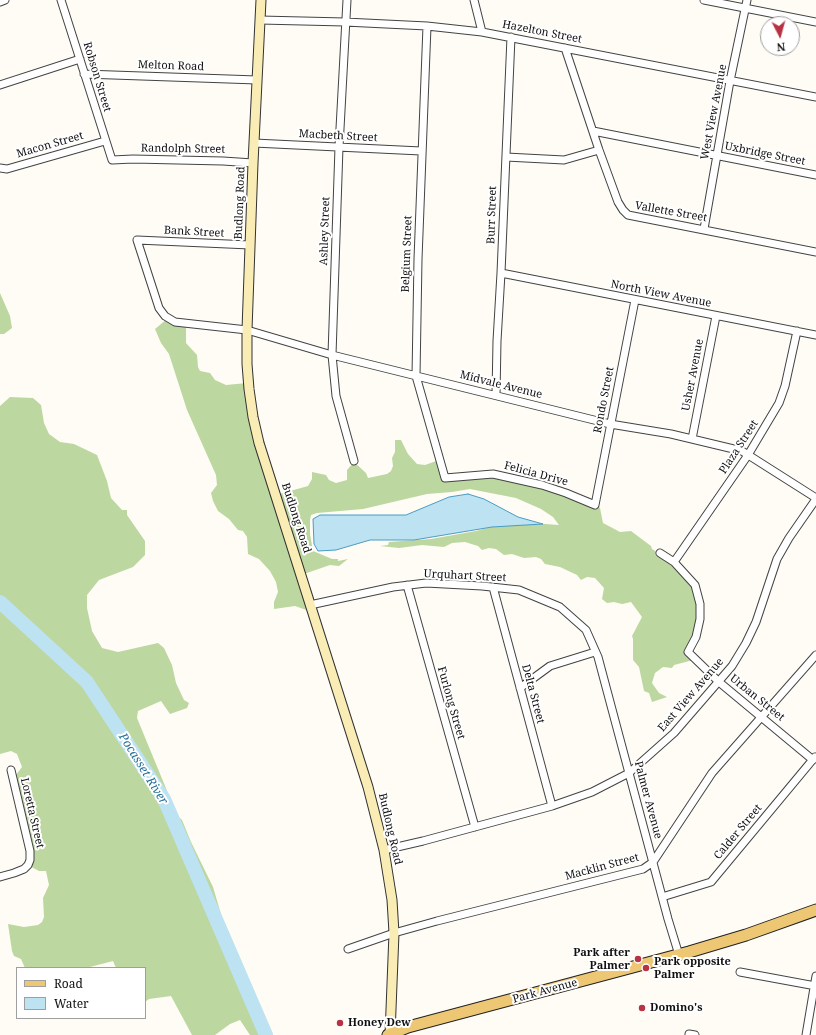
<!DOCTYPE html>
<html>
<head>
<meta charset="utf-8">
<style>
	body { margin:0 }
	#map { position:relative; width:816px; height:1035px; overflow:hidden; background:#fefcf5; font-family:"Noto Serif",serif }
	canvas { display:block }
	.legend { position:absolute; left:16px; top:967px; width:130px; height:52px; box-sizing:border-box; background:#fff; border:1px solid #9f9f9f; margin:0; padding:5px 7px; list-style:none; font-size:12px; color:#101010 }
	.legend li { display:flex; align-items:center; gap:8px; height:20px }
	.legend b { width:20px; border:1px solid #9f9f9f }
	.north { position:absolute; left:760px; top:16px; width:40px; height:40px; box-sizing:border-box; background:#fff; border:1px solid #9f9f9f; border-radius:50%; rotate:174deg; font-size:11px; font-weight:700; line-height:16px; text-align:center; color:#101010 }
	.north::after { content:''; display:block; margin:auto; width:14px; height:18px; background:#b73242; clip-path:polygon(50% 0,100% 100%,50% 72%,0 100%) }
</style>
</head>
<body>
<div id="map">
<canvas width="816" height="1035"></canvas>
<ul class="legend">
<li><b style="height:5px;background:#eec775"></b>Road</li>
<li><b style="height:11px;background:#bde2f2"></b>Water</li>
</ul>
<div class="north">N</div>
</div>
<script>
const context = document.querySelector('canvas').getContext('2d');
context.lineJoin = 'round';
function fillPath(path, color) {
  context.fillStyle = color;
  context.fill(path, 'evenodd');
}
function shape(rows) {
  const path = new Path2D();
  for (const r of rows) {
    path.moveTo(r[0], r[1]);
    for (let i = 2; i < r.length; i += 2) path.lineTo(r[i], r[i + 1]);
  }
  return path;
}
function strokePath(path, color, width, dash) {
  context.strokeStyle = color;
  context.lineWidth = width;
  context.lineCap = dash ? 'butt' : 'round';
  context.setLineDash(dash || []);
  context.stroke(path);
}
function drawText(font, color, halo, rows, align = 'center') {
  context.font = font + ' "Noto Serif",serif';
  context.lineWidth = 4;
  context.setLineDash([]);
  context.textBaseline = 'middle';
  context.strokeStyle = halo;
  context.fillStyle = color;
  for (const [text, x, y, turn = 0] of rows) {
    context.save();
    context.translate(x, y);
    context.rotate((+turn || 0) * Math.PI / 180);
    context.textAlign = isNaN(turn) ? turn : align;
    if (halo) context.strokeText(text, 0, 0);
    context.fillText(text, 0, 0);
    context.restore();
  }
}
fillPath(shape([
	[0,293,10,316,12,328,4,334,0,334],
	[167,319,186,326,186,343,197,355,198,367,200,371,210,373,215,380,226,385,247,383,276,495,308,486,312,479,312,472,326,475,329,480,336,483,347,480,347,470,354,462,366,473,368,478,387,474,391,471,393,466,392,458,395,452,395,440,401,440,408,454,417,464,425,465,439,460,445,477,496,475,597,505,600,508,603,523,620,532,631,531,651,546,652,549,674,563,694,586,700,620,688,652,693,660,674,665,672,668,663,667,655,673,652,683,659,693,667,697,652,702,649,693,644,691,639,667,633,660,633,639,632,636,642,617,631,602,622,604,614,602,607,603,602,599,604,588,595,578,587,577,581,580,577,575,560,567,545,564,541,559,536,557,524,558,512,554,504,555,496,549,489,548,482,550,478,546,465,542,452,543,444,547,422,545,399,548,380,546,388,545,389,542,431,539,476,531,506,523,532,523,559,525,553,517,541,509,516,498,470,489,452,492,427,494,363,509,317,513,311,515,310,520,310,534,313,551,332,559,338,559,338,561,348,559,339,566,330,565,301,575,312,612,295,606,274,609,274,602,278,592,276,582,270,571,259,559,248,554,247,537,243,531,238,530,229,519,218,511,213,501,211,493,217,485,216,475,187,410,169,354,161,343,155,329],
	[10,397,33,398,41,405,44,423,49,434,60,442,74,444,97,455,107,481,111,498,122,510,127,510,127,515,145,541,145,555,133,567,99,580,87,595,87,608,92,631,102,648,118,652,158,643,164,648,172,665,176,683,184,700,189,703,187,708,170,714,161,701,138,711,137,718,177,815,182,820,191,842,213,887,228,938,249,989,273,1035,250,1035,240,1020,230,1024,215,1035,192,1035,171,996,149,999,145,1002,145,968,116,968,113,961,86,968,25,968,21,959,14,956,12,951,8,924,24,927,38,925,42,922,44,917,43,898,49,885,46,871,39,871,28,865,30,859,12,780,22,767,17,754,11,751,0,754,0,406]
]), '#bdd7a0');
const water = shape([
	[468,494,484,499,518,517,543,524,492,527,414,540,370,540,336,550,318,551,314,544,313,519,320,515,406,515,449,497,468,494]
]);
fillPath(water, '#bde2f2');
strokePath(water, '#499cc4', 1);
strokePath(shape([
	[0,602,87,682,164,799,266,1035]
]), '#bde2f2', 14);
const street = shape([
	[61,0,112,160,133,159,223,161,253,163],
	[347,0,339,147,332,355,336,396,354,461],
	[474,0,482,32],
	[704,0,816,22],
	[0,2,5,0],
	[260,20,345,22,427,26,482,32,816,97],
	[427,26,418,259,416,376,445,478,493,474,542,485,566,493,595,505,635,300],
	[565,48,599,150,618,202,623,210,628,215,816,252],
	[84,74,257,80],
	[0,85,80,59],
	[593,131,816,175],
	[254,143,421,151],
	[506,157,564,160,599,150],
	[0,168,7,169,105,141],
	[704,229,730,81,747,0],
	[250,245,137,240,159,308,165,316,175,322,247,330,332,355,610,424,671,434,742,451,816,498],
	[501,273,816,335],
	[496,395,497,341,501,273,511,37],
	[692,439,716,316],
	[660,553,674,562,695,585,700,604,700,619,696,637,688,652,719,682,813,760],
	[674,562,748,455,779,403,785,386,797,331],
	[407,585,475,827],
	[493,587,552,806],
	[310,605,393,587,426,583,482,586,519,590,560,607,586,630,598,657,668,919,679,955],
	[520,688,550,666,595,652],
	[384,850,423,841,552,806,592,792,629,773,674,733,732,666,746,643,756,622,777,559,789,538,816,499],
	[0,877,14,873,24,869,28,865,30,860,30,851,11,770],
	[662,897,711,882,815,757],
	[348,949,394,933,437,921,643,869,653,862,712,773,816,655],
	[740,972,816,986],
	[689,1034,695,1035],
	[806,1035,816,976]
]);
const secondary = shape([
	[261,0,253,163,247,330,247,364,249,389,253,417,259,443,368,787,384,850,392,900,394,933,390,1035]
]);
const primary = shape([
	[388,1035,408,1027,689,952,746,935,816,910]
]);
strokePath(street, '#434343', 9);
strokePath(secondary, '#323232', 11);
strokePath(primary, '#212121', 13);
strokePath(street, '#fff', 7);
strokePath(secondary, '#f9ecb5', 9);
strokePath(primary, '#eec775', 11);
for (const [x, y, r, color] of [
	[638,959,4,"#b73242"],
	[646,968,4,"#b73242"],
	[642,1008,4,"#b73242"],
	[340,1023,4,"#b73242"]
]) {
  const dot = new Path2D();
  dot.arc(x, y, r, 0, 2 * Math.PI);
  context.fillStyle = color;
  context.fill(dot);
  strokePath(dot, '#fff', 1.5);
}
drawText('11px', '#101010', '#fff', [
	["Hazelton Street",542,32,11],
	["Melton Road",171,66,2],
	["Robson Street",97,77,73],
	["West View Avenue",714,112,-79],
	["Macbeth Street",338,136,3],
	["Macon Street",50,145,-16],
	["Randolph Street",183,149,1],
	["Uxbridge Street",765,154,11],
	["Budlong Road",240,203,-88],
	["Vallette Street",671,212,10],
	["Burr Street",492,215,-88],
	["Ashley Street",325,231,-88],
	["Bank Street",194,232,3],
	["Belgium Street",407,254,-88],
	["North View Avenue",661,294,11],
	["Usher Avenue",693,375,-79],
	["Midvale Avenue",501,385,14],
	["Rondo Street",604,400,-79],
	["Plaza Street",739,447,-57],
	["Felicia Drive",536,474,15],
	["Budlong Road",296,518,72],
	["Urquhart Street",465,576,3],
	["Delta Street",533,694,75],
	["East View Avenue",691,695,-49],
	["Urban Street",757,698,39],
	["Furlong Street",451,703,74],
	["Palmer Avenue",648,800,75],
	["Loretta Street",32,813,77],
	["Budlong Road",390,829,77],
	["Calder Street",738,832,-50],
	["Macklin Street",602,867,-15],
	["Park Avenue",545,991,-15]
]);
drawText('bold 11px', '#101010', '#fff', [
	["Park after",630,953,"right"],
	["Palmer",630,966,"right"],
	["Park opposite",654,962],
	["Palmer",654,975],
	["Domino's",650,1008],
	["Honey Dew",348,1023]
], 'left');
drawText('italic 12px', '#226f9a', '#fff', [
	["Pocasset River",143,769,58]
]);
</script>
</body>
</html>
